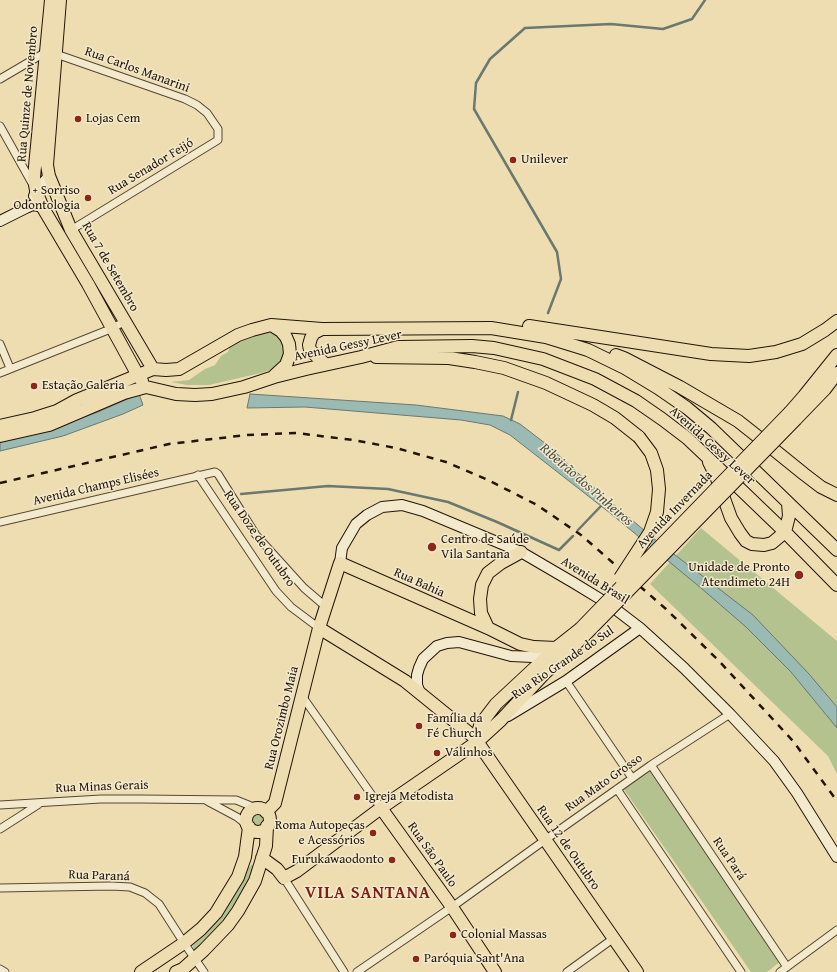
<!DOCTYPE html>
<html>
<head>
<meta charset="utf-8">
<style>
	body { margin:0 }
	canvas { display:block; background:#edddb1 }
</style>
</head>
<body>
<canvas width="837" height="972"></canvas>
<script>
const context = document.querySelector('canvas').getContext('2d');
context.lineJoin = 'round';
function fillPath(path, color) {
  context.fillStyle = color;
  context.fill(path, 'evenodd');
}
function shape(rows) {
  const path = new Path2D();
  for (const r of rows) {
    if (r.length === 3) {
      path.moveTo(r[0] + r[2], r[1]);
      path.arc(r[0], r[1], r[2], 0, 2 * Math.PI);
      continue;
    }
    path.moveTo(r[0], r[1]);
    for (let i = 2; i < r.length; i += 2) path.lineTo(r[i], r[i + 1]);
  }
  return path;
}
function strokePath(path, color, width, dash) {
  context.strokeStyle = color;
  context.lineWidth = width;
  context.lineCap = dash ? 'butt' : 'round';
  context.setLineDash(dash || []);
  context.stroke(path);
}
function drawText(font, color, halo, rows, align = 'center') {
  context.font = font + ' "Gentium Book Plus",serif';
  context.lineWidth = 3;
  context.setLineDash([]);
  context.textBaseline = 'middle';
  context.strokeStyle = halo;
  context.fillStyle = color;
  for (const [text, x, y, turn = 0] of rows) {
    context.save();
    context.translate(x, y);
    context.rotate((+turn || 0) * Math.PI / 180);
    context.textAlign = isNaN(turn) ? turn : align;
    if (halo) context.strokeText(text, 0, 0);
    context.fillText(text, 0, 0);
    context.restore();
  }
}
fillPath(shape([
	[262,332,269,332,281,338,286,352,281,363,273,369,261,373,209,385,187,385,171,382,189,380,205,369,215,365,221,356,228,352,230,346,245,337],
	[701,528,837,641,837,774,828,756,650,584],
	[652,767,781,961,767,972,751,972,623,788],
	[258,819,8],
	[251,864,254,867,237,903,224,923,195,950,193,948,193,945,220,918,239,884,247,865,250,867]
]), '#b4c28f');
const water = shape([
	[139,394,143,405,123,414,63,436,0,451,0,440,61,425,98,412,139,394],
	[250,394,416,405,503,416,520,424,546,444,601,494,657,541,753,615,809,674,837,707,837,728,791,672,746,627,701,588,610,513,510,435,490,425,461,420,305,407,247,408,250,394]
]);
fillPath(water, '#9bbab3');
strokePath(water, '#6b786f', 1);
strokePath(shape([
	[548,313,561,279,557,252,474,109,476,83,490,59,525,28,611,24,663,29,692,19,705,0],
	[511,420,518,392],
	[241,494,328,486,388,489,448,502,497,522,559,550,573,536],
	[578,530,601,506]
]), '#6b786f', 2.5);
const minor = shape([
	[0,79,46,52,56,54,185,99,197,105,207,113,218,129,218,140,71,230],
	[0,126,33,185],
	[0,344,10,368],
	[0,373,113,328,125,321],
	[198,475,276,591,291,607,319,628],
	[0,522,215,472,218,474,256,535,304,588,325,606],
	[566,681,632,778],
	[302,696,381,808],
	[651,765,787,967],
	[617,789,741,972],
	[207,801,237,817,247,825],
	[0,805,101,799,141,799,236,800,256,808],
	[0,829,39,804],
	[284,878,344,972],
	[0,888,111,886,130,887,145,893,159,904,184,943,204,972],
	[0,969,5,972],
	[357,972,452,907,545,840,651,765,730,714],
	[567,972,614,938],
	[780,972,837,930]
]);
const secondary = shape([
	[34,196,36,191,49,176],
	[0,221,26,208,33,205,39,206,43,208],
	[340,563,342,548,356,524,367,515,382,507,402,505,423,511,521,552,574,583,610,605,640,628,684,668,730,714,774,761,797,793,837,857],
	[420,693,417,685,417,675,419,668,423,659,437,646,447,643,459,642,511,656,533,657,550,653],
	[508,716,566,681,640,628]
]);
const primary = shape([
	[51,0,34,177,36,191,43,208,88,284,135,370,142,381],
	[60,0,47,165,49,176,71,230,153,369],
	[273,326,281,331,286,337,289,344,290,354,286,365,274,376],
	[529,326,711,354,749,356,776,352,802,344,825,330,837,321],
	[322,329,314,333,311,338,309,345,310,350,325,364],
	[616,355,624,358,680,387,738,421,757,436,804,474,821,487,837,495],
	[376,357,449,358,475,362,504,368,546,383,593,405,615,418,639,437],
	[146,387,176,394,195,395,212,394,244,387,274,377,306,369,361,357,398,347,472,346,494,348,543,359,595,379,636,401,662,419,687,438,706,456,785,532,837,585],
	[790,412,804,396,837,355],
	[796,419,825,389,837,373],
	[0,426,35,418,57,411,77,400,153,369,166,370,179,369,238,335,252,330,271,325,322,329,491,328,546,337,588,350,625,368,658,388,687,408,711,428,837,550],
	[0,436,49,425,124,393,146,387],
	[709,462,716,476,731,518,740,533,746,541,752,544,764,545,772,543,785,532,789,516,788,503],
	[319,628,405,681,474,737,637,972],
	[488,628,481,613,480,599,482,585,488,573,501,563,521,552],
	[477,742,480,725,496,704,556,648],
	[381,808,452,907,495,972],
	[258,820,12],
	[266,812,275,803,319,628,340,563,488,628,520,644,534,647,556,648,580,629],
	[262,858,277,869,284,878,297,871,381,808,477,742,501,720,544,674,583,637],
	[141,972,184,943,201,929,216,913,238,877,245,857,249,827],
	[176,972,183,969,204,950,228,925,238,911,255,881,266,846,267,826]
]);
strokePath(minor, '#564632', 9);
strokePath(secondary, '#231408', 12);
strokePath(primary, '#231408', 14);
strokePath(minor, '#f3e9cc', 7);
strokePath(secondary, '#f3e9cc', 10);
strokePath(primary, '#edddb1', 12);
strokePath(shape([
	[0,483,169,444,247,435,296,433,353,440,396,448,446,462,486,479,537,505,562,522,581,535,666,609,719,661,793,741,837,801]
]), '#231408', 2.5, [7, 7]);
const primaryBridge = shape([
	[620,578,650,532,657,512,659,489,657,470,651,453,639,437],
	[580,629,790,412],
	[583,637,796,419]
]);
strokePath(primaryBridge, '#231408', 14, []);
strokePath(primaryBridge, '#edddb1', 12);
for (const [x, y, r, color] of [
	[78,119,4,"#8f2418"],
	[513,160,4,"#8f2418"],
	[88,198,4,"#8f2418"],
	[34,386,4,"#8f2418"],
	[432,547,5,"#8f2418"],
	[799,575,5,"#8f2418"],
	[419,726,4,"#8f2418"],
	[437,753,4,"#8f2418"],
	[357,797,4,"#8f2418"],
	[373,833,4,"#8f2418"],
	[392,860,4,"#8f2418"],
	[453,935,4,"#8f2418"],
	[416,959,4,"#8f2418"]
]) {
  const dot = new Path2D();
  dot.arc(x, y, r, 0, 2 * Math.PI);
  context.fillStyle = color;
  context.fill(dot);
  strokePath(dot, '#f3e9cc', 1.5);
}
drawText('13px', '#231408', '#f3e9cc', [
	["Rua Carlos Manarini",137,70,20],
	["Rua Quinze de Novembro",28,94,-85],
	["Rua Senador Feijó",151,167,-31],
	["Rua 7 de Setembro",110,267,60],
	["Avenida Gessy Lever",348,346,-12],
	["Avenida Gessy Lever",712,446,42],
	["Avenida Champs Elisées",96,487,-13],
	["Avenida Invernada",675,510,-46],
	["Rua Doze de Outubro",259,539,55],
	["Avenida Brasil",595,581,32],
	["Rua Bahia",419,583,24],
	["Rua Rio Grande do Sul",563,663,-34],
	["Rua Orozimbo Maia",282,718,-76],
	["Rua Mato Grosso",604,783,-35],
	["Rua Minas Gerais",102,787,-2],
	["Rua 12 de Outubro",568,848,55],
	["Rua São Paulo",432,855,55],
	["Rua Pará",729,859,56],
	["Rua Paraná",99,876,2]
]);
drawText('13px', '#231408', '#f3e9cc', [
	["Lojas Cem",86,119],
	["Unilever",521,160],
	["+ Sorriso",80,191,"right"],
	["Odontologia",80,206,"right"],
	["Estação Galeria",42,386],
	["Centro de Saúde",441,540],
	["Vila Santana",441,555],
	["Unidade de Pronto",790,568,"right"],
	["Atendimeto 24H",790,583,"right"],
	["Família da",427,719],
	["Fé Church",427,734],
	["Valinhos",445,753],
	["Igreja Metodista",365,797],
	["Roma Autopeças",365,826,"right"],
	["e Acessórios",365,841,"right"],
	["Furukawaodonto",384,860,"right"],
	["Colonial Massas",461,935],
	["Paróquia Sant'Ana",424,959]
], 'left');
drawText('italic 14px', '#4d4e44', '#f3e9cc', [
	["Ribeirão dos Pinheiros",586,485,41]
]);
context.letterSpacing = '1px';
drawText('bold 17px', '#7a1f14', '#f3e9cc', [
	["VILA SANTANA",368,894]
]);
context.letterSpacing = '0px';
</script>
</body>
</html>
